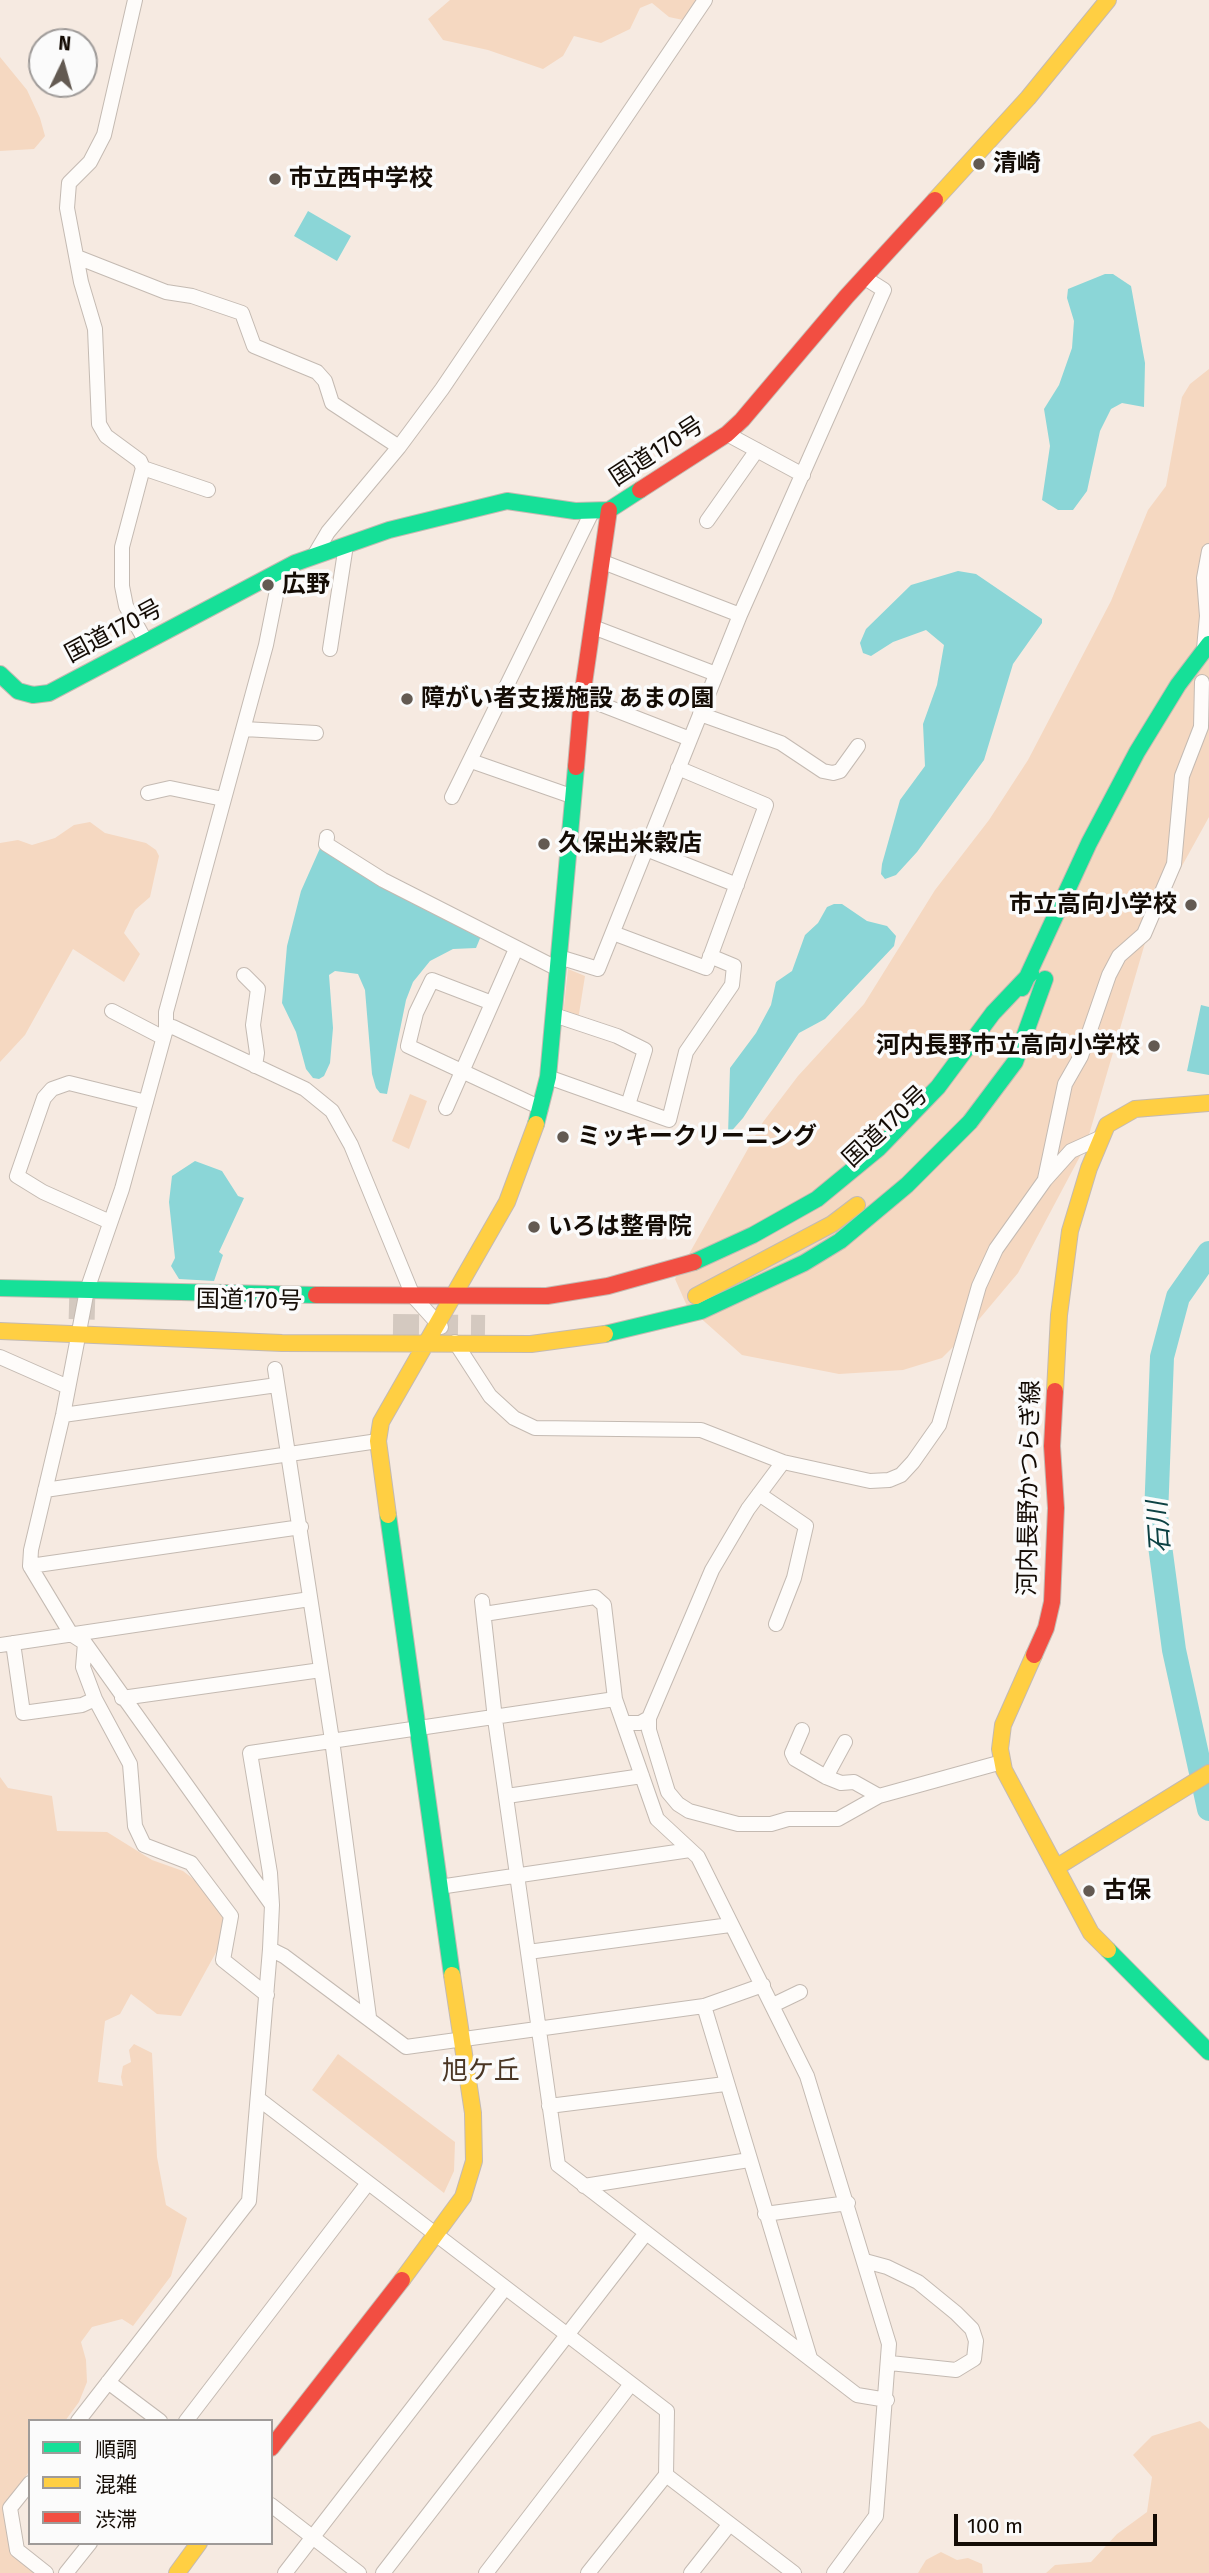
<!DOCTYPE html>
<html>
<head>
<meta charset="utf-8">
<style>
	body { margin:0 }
	#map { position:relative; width:1209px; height:2573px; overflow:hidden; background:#f6eae1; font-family:"Fira Sans","Noto Sans JP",sans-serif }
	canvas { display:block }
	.legend { position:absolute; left:28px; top:2419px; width:245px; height:126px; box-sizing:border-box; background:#fbfbfb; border:2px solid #9f9b99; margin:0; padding:9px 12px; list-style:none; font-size:21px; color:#140c05 }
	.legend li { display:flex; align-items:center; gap:14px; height:35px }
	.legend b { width:35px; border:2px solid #9f9b99 }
	.north { position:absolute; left:28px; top:28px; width:70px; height:70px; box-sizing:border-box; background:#fbfbfb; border:2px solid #9f9b99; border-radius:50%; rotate:5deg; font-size:19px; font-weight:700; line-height:28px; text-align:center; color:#140c05 }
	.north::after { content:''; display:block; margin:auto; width:24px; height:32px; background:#635a52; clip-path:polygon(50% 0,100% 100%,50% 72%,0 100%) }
	.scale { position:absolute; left:954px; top:2514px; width:203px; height:32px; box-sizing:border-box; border:4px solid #140c05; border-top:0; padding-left:9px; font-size:21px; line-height:24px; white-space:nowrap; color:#140c05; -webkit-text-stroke:5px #fbfbfb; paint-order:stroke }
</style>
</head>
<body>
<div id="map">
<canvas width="1209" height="2573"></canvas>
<ul class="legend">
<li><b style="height:9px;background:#16e098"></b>順調</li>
<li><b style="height:9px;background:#ffcf43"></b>混雑</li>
<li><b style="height:9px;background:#f24e42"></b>渋滞</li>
</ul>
<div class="north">N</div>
<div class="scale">100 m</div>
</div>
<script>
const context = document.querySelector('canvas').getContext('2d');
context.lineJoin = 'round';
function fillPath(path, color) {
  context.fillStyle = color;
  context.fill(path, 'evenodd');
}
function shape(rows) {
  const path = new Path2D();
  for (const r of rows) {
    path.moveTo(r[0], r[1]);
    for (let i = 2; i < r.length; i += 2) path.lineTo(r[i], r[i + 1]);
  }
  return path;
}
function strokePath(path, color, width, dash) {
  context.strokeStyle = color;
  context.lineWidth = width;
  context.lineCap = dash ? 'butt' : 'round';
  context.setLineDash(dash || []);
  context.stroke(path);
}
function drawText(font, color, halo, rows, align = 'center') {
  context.font = font + ' "Fira Sans","Noto Sans JP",sans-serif';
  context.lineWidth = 7;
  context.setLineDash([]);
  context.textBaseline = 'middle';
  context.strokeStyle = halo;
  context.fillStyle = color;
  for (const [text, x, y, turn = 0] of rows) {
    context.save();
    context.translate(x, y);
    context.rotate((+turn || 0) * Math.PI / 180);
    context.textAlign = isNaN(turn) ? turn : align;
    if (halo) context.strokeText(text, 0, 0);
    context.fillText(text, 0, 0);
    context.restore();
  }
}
fillPath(shape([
	[450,0,697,0,683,20,669,17,652,3,640,8,630,29,601,43,574,36,563,56,543,69,488,50,443,40,428,19],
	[0,57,27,90,40,118,45,136,34,149,0,151],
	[1209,369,1209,817,1172,884,1145,943,1086,1145,1018,1273,970,1330,942,1358,903,1370,839,1374,742,1355,687,1306,675,1279,763,1122,798,1076,864,1004,935,890,989,820,1028,760,1111,601,1148,510,1166,486,1182,397,1190,384],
	[90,822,105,833,146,843,156,850,159,856,150,897,135,910,124,933,140,954,124,982,73,949,25,1035,0,1062,0,843,18,840,32,845,55,838,74,825],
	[568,969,585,976,578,1020,563,1015],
	[410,1094,427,1101,409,1149,392,1141],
	[0,1777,8,1788,52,1796,57,1831,107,1832,152,1860,183,1871,205,1888,225,1915,219,1947,181,2016,157,2014,131,1994,120,2014,105,2021,98,2082,123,2086,121,2077,123,2066,131,2062,129,2050,134,2044,152,2053,157,2157,166,2205,187,2218,171,2276,133,2326,122,2319,92,2327,81,2342,86,2360,87,2382,79,2402,65,2421,30,2421,30,2470,3,2509,13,2554,36,2573,0,2573],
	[338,2054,455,2142,454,2171,444,2193,312,2090],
	[1200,2421,1209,2429,1209,2573,1046,2573,1055,2565,1091,2562,1117,2534,1147,2512,1152,2477,1133,2455,1152,2436],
	[941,2552,957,2560,968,2558,982,2564,983,2573,918,2573,926,2560]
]), '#f5d8c1');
fillPath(shape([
	[308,211,351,236,337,261,294,236],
	[1105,274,1113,274,1131,286,1145,363,1144,407,1122,403,1111,409,1100,431,1087,491,1073,510,1058,510,1042,500,1050,446,1044,409,1059,385,1072,348,1074,321,1067,298,1068,289],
	[958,571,976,574,1042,619,1042,623,1013,664,984,760,917,852,896,875,885,879,881,874,882,864,900,800,925,766,923,724,937,685,944,645,926,630,893,642,871,656,863,653,860,643,866,629,911,585],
	[321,846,417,905,481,936,476,948,453,949,430,961,413,982,406,1000,387,1094,380,1093,376,1088,372,1074,365,990,358,974,335,971,329,975,333,1028,330,1063,324,1076,319,1079,313,1078,306,1069,296,1032,282,1003,287,946,301,891],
	[834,904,842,904,867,921,887,926,896,936,894,946,825,1019,799,1033,743,1118,728,1135,730,1068,756,1033,771,1005,776,982,792,971,805,935,818,923,827,907],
	[1201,1005,1209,1007,1209,1075,1187,1071],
	[195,1161,222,1171,238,1196,244,1198,219,1252,223,1255,214,1281,179,1279,171,1266,175,1258,169,1202,172,1176]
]), '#8bd6d7');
strokePath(shape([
	[1209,1253,1178,1297,1162,1357,1156,1516,1174,1650,1209,1809]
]), '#8bd6d7', 24);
strokePath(shape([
	[69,1306,107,1307],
	[393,1327,485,1328]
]), '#d4c9c0', 26, [26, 13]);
const street = shape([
	[135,0,104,135,90,162,69,183,67,208,81,282,95,329,99,424,106,436,140,461,143,468,122,547,122,586,126,606,146,642],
	[77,257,166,292,192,296,242,313,254,346,317,372,325,381,332,403,399,447],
	[727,434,803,475],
	[143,468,208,490],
	[707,521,757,450],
	[315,554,328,532,399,447,442,389,705,0],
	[603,562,740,615],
	[593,627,716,674],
	[330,649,346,545],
	[1204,649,1207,616,1204,578,1209,551],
	[582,697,690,739],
	[700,714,781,743,823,771,833,773,840,771,858,746],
	[244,729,316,733],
	[471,761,574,797],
	[148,793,170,788,223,799],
	[452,797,592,512],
	[327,837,326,844,383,880,558,969],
	[646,849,737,885],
	[613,933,706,968,766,805,678,768],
	[559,957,598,969,740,615,884,290,865,278],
	[244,975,258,989,253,1025,257,1053,255,1066],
	[492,1003,432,980,416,1013,408,1046,541,1108],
	[112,1011,162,1037],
	[554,1015,617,1036,645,1050,628,1105],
	[166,1029,166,1012,266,645,281,570],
	[548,1077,669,1120,686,1052,732,985,734,966,710,956],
	[446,1108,516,949],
	[1045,1179,1065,1084,1081,1056,1109,975,1119,956,1144,934,1174,864,1182,776,1201,727,1202,682],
	[110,1222,43,1192,17,1176,44,1098,52,1089,69,1083,146,1102],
	[455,1342,490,1396,514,1418,535,1428,701,1430,783,1462,870,1481,889,1480,901,1475,913,1462,939,1425,979,1286,996,1249,1045,1180,1071,1151,1102,1137],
	[0,1357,68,1387],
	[275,1369,332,1740,369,2017],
	[63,1415,277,1385],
	[45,1490,378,1441],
	[759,1494,806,1526,794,1578,776,1624],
	[30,1566,301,1527],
	[482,1601,495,1719,558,2165,857,2395,887,2400],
	[484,1614,595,1597,604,1605,615,1699,657,1819,698,1857,807,2076,889,2344,876,2516,834,2573],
	[13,1643,23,1713,82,1705,95,1699,83,1667,85,1643],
	[0,1645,310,1599],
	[122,1698,321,1670],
	[95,1699,130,1764,135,1826,144,1845,191,1863,231,1916,223,1960,267,1995],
	[649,1718,649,1730,668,1792,678,1804,689,1811,738,1824,771,1824,788,1819,838,1819,879,1796,1002,1762],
	[625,1723,640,1723,649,1718,712,1570,748,1509,783,1462],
	[802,1730,792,1753,795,1759,826,1777,841,1783,854,1782,879,1796],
	[826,1777,845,1742],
	[507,1796,642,1776],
	[439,1887,690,1850],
	[272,1905,270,1873,250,1753,615,1699],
	[270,1949,284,1956,406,2047,704,2006,763,1985],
	[528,1952,730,1925],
	[773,2005,800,1992],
	[704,2006,810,2358],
	[260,2100,667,2411,666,2475,794,2573],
	[549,2106,725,2084],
	[584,2186,749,2160],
	[765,2214,848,2203],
	[865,2261,887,2267,918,2282,956,2313,972,2329,976,2341,974,2359,956,2370,890,2363],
	[108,2382,160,2421],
	[78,2421,249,2201,270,1949,272,1905,85,1643,71,1634,30,1566,31,1550,63,1415,87,1290,122,1189,166,1029,173,1027,305,1089,332,1111,351,1145,413,1296,441,1327],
	[186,2421,368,2183],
	[30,2483,10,2508,17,2550,46,2573],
	[271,2505,359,2573],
	[66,2573,90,2543],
	[285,2573,505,2288],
	[383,2573,646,2233],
	[486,2573,631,2384],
	[588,2573,666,2475],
	[691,2573,729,2525]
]);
const fast = shape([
	[0,674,18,691,33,695,49,693,295,563,389,530,507,501,575,511,609,510,640,490],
	[1022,988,1089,843,1137,752,1178,685,1209,644],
	[536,1124,548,1077,576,767],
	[694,1262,753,1235,817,1199,879,1148,938,1087,993,1013,1031,973],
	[0,1288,316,1295],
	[605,1334,701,1311,804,1263,840,1241,907,1185,970,1122,1015,1062,1045,979],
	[388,1515,452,1975],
	[1108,1950,1209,2052]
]);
const slow = shape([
	[935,200,1028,98,1108,0],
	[696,1296,832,1224,857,1205],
	[0,1331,282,1343,531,1344,605,1334],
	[1055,1391,1059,1315,1070,1231,1089,1168,1107,1125,1135,1109,1209,1103],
	[388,1515,378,1441,381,1422,507,1202,536,1124],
	[1034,1655,1003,1725,1000,1749,1004,1770,1091,1933,1108,1950],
	[1057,1867,1209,1773],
	[402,2280,463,2197,474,2161,473,2113,452,1975],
	[177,2573,199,2543]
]);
const jam = shape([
	[640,490,727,434,742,420,847,296,935,200],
	[576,767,582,697,609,510],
	[316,1295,547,1296,608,1286,694,1262],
	[1034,1655,1046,1628,1052,1602,1056,1508,1052,1446,1055,1391],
	[271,2448,402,2280]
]);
strokePath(street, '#c4bab2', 16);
strokePath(fast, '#c4bab2', 18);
strokePath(slow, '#c4bab2', 18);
strokePath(jam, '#c4bab2', 18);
strokePath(street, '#fefcfa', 14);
strokePath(fast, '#16e098', 16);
strokePath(slow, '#ffcf43', 16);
strokePath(jam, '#f24e42', 16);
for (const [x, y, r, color] of [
	[979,164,7,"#635a52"],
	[275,179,7,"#635a52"],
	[268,585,7,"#635a52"],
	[407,699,7,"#635a52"],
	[544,844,7,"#635a52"],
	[1191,905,7,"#635a52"],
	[1154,1046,7,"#635a52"],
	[563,1137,7,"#635a52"],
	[534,1227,7,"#635a52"],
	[1089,1891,7,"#635a52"]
]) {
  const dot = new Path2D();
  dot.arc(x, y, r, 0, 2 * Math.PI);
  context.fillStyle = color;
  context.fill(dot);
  strokePath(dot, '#fbfbfb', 2.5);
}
drawText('bold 24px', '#140c05', '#fbfbfb', [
	["清崎",993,164],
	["市立西中学校",289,179],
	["広野",282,585],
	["障がい者支援施設 あまの園",421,699],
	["久保出米穀店",558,844],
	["市立高向小学校",1177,905,"right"],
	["河内長野市立高向小学校",1140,1046,"right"],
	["ミッキークリーニング",577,1137],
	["いろは整骨院",548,1227],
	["古保",1103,1891]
], 'left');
drawText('24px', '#140c05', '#fbfbfb', [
	["国道170号",657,452,-33],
	["国道170号",114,632,-28],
	["国道170号",886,1127,-43],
	["国道170号",249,1301,1],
	["河内長野かつらぎ線",1030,1488,-89]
]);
drawText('italic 26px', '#0c4143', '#fbfbfb', [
	["石川",1160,1527,-94]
]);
drawText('26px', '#4a3624', '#fbfbfb', [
	["旭ケ丘",481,2072]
]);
</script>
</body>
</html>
